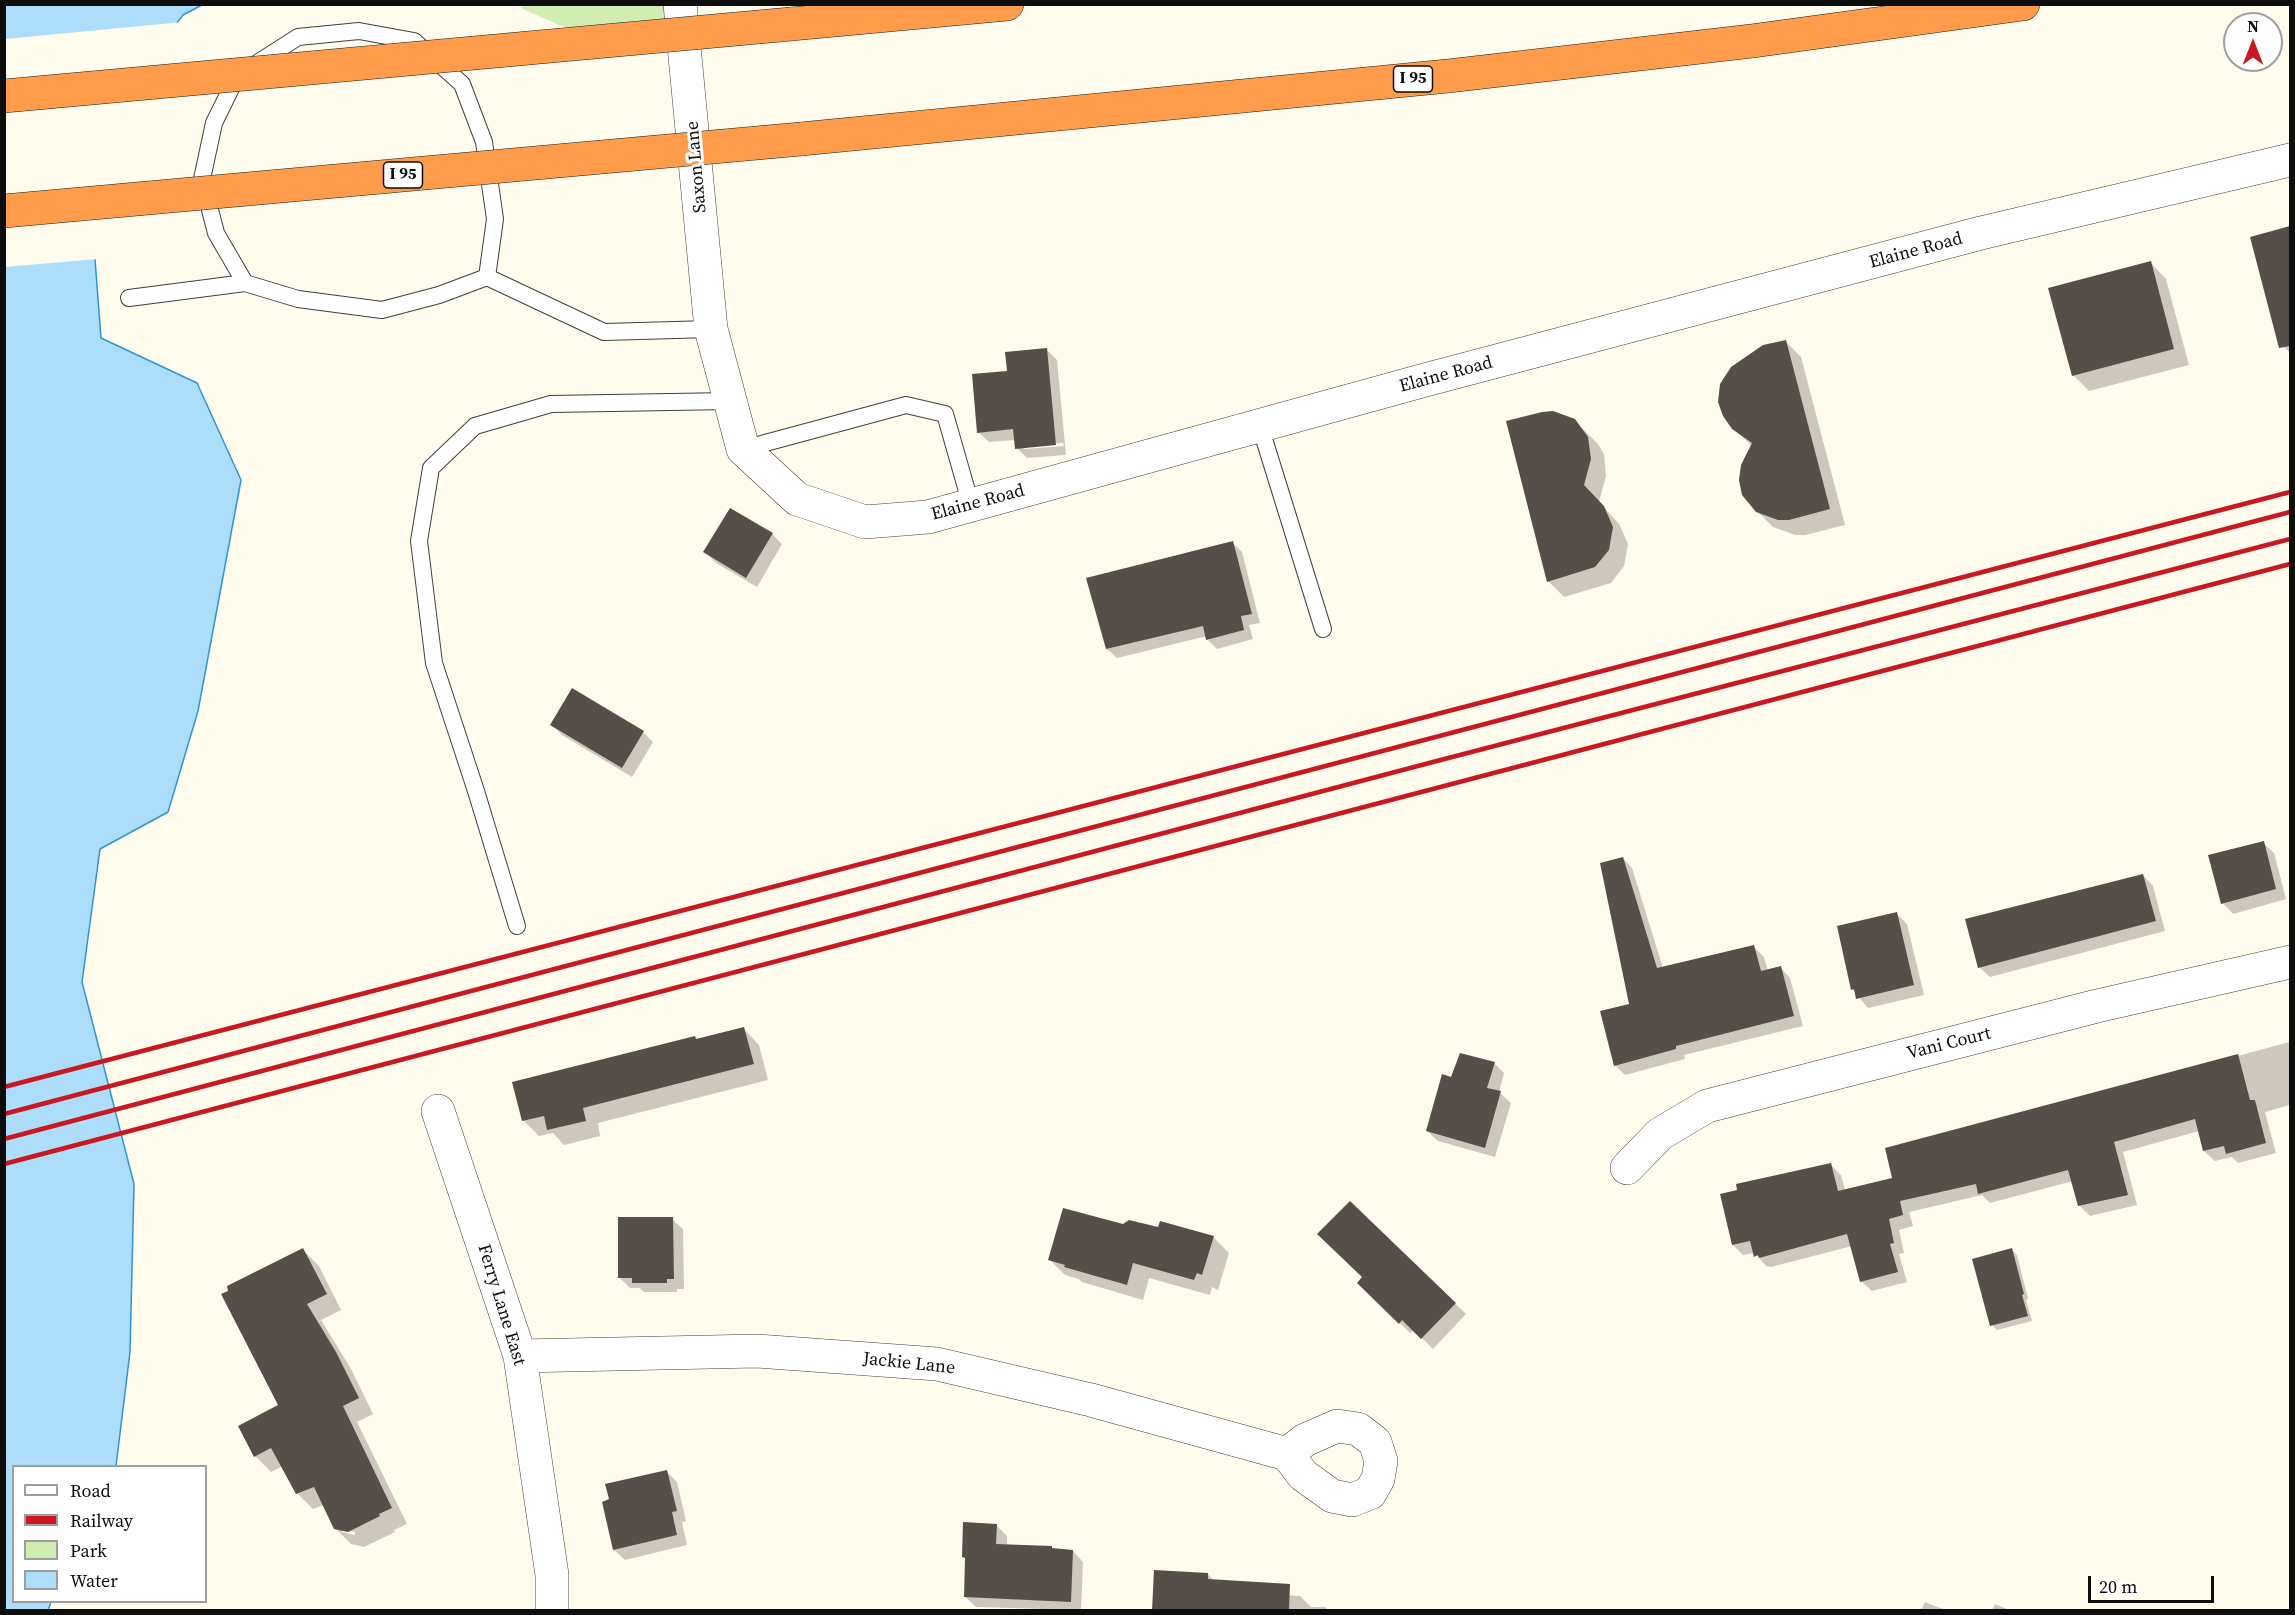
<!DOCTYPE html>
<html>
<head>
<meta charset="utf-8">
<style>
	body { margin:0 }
	#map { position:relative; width:2295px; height:1615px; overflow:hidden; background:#fffbed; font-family:"Source Serif 4",serif }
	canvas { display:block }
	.frame { position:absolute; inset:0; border:6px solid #0d0d0d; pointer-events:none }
	.legend { position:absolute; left:12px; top:1465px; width:195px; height:138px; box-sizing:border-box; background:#fff; border:2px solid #9e9e9e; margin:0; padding:8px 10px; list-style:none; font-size:18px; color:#0d0d0d }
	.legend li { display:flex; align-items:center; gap:12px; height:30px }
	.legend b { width:30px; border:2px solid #9e9e9e }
	.north { position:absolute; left:2223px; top:12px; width:60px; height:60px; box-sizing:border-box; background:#fff; border:2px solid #9e9e9e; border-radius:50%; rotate:0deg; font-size:16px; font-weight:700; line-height:24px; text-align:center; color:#0d0d0d }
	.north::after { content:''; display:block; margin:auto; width:21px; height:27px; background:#c91822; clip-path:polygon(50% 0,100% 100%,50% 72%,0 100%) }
	.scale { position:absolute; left:2088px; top:1576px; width:126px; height:27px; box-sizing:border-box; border:3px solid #0d0d0d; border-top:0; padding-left:8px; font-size:18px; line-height:21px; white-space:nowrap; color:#0d0d0d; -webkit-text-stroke:4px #fff; paint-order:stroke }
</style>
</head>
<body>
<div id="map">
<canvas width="2295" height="1615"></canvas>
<div class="frame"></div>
<ul class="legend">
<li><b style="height:8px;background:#fff"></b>Road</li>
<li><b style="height:8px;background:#c91822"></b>Railway</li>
<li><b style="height:16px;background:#d1edb2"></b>Park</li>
<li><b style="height:16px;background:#acdefc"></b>Water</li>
</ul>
<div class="north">N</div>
<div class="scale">20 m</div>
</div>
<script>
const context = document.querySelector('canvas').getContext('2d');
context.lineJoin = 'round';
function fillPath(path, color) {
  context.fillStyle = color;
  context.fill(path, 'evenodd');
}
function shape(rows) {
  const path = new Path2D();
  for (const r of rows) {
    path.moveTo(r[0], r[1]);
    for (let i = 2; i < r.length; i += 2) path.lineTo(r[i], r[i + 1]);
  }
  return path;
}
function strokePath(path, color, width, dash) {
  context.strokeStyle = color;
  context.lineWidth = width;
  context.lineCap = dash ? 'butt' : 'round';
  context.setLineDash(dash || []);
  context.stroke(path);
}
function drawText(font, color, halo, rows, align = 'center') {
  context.font = font + ' "Source Serif 4",serif';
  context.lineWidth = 6;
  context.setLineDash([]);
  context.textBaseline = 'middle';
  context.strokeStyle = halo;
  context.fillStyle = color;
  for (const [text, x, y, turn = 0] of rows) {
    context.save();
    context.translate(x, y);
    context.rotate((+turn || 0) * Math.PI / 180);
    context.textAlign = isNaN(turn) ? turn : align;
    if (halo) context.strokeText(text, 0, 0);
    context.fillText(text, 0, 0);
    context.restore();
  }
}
fillPath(shape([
	[524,4,699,5,687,31,646,43,561,26,521,8]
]), '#d1edb2');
const water = shape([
	[5,5,202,5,183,15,86,142,101,338,197,383,241,480,198,711,168,812,100,849,82,982,134,1184,130,1352,116,1466,14,1466,14,1602,51,1602,48,1610,5,1610,5,5]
]);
fillPath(water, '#acdefc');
strokePath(water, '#2c95d9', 1.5);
fillPath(shape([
	[182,22,90,142,98,259,5,267,5,39]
]), '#fffbed');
fillPath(shape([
	[2290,228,2290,353,2279,341,2252,238],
	[2151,263,2166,279,2189,365,2089,391,2073,375],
	[1785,341,1801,357,1845,525,1805,535,1795,535,1773,527,1757,511,1752,446,1733,428],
	[1046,349,1057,360,1066,455,1027,458,1017,448,1016,440,989,442,978,432,1008,372],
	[1063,443,1064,446,1024,449,1024,446],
	[1564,415,1582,428,1598,444,1604,454,1606,476,1599,502,1619,524,1628,544,1624,566,1611,583,1564,597,1548,581],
	[772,534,782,544,757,587,716,563,705,552],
	[1233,543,1242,552,1260,623,1249,625,1253,639,1217,649,1207,639,1207,636,1117,658,1107,649],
	[552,725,643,732,653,742,632,777,562,735],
	[2263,843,2274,853,2286,899,2233,914,2223,903],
	[1623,858,1632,868,1663,968,1754,947,1764,957,1768,971,1781,968,1790,978,1803,1026,1684,1055,1685,1059,1625,1075,1615,1065,1631,1005],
	[2143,875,2153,886,2165,931,1990,977,1979,967],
	[1896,913,1907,924,1924,995,1868,1008,1852,989],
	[744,1029,759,1045,768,1080,598,1123,600,1136,564,1145,553,1133,539,1136,523,1120,695,1037,698,1040],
	[2290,1042,2290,1105,2265,1112,2276,1153,2238,1163,2232,1157,2215,1161,2204,1151,2199,1131,2123,1152,2137,1205,2090,1216,2079,1205,2073,1181,1990,1203,1982,1195,1909,1212,1913,1226,1899,1230,1904,1253,1899,1254,1907,1282,1872,1291,1861,1281,1852,1246,1771,1267,1766,1266,1755,1253,1743,1255,1733,1245,1831,1165,1841,1175,1845,1190,1893,1179,1887,1149],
	[1494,1063,1504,1073,1499,1092,1511,1103,1495,1157,1438,1141,1427,1131,1452,1078],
	[1350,1203,1466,1314,1433,1349,1414,1330,1410,1333,1359,1283,1364,1277],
	[672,1219,683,1229,684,1289,677,1289,677,1292,644,1292,640,1288,630,1288,620,1278],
	[1124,1226,1213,1237,1229,1253,1218,1290,1212,1287,1210,1295,1149,1278,1143,1300,1082,1282,1079,1279,1065,1275,1050,1260],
	[303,1250,319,1266,341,1310,321,1320,351,1369,373,1414,357,1422,407,1524,394,1530,395,1532,364,1547,351,1544,335,1528,324,1505,313,1509,297,1493,283,1466,271,1472,255,1456,280,1405],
	[342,1529,355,1532,355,1535,342,1532],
	[2012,1250,2017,1255,2028,1299,2026,1300,2032,1321,1997,1330,1992,1325],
	[666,1471,677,1482,686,1521,682,1522,687,1545,625,1560,614,1550,603,1503],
	[996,1525,1007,1536,1007,1546,1073,1551,1083,1562,1081,1610,976,1607,965,1597,967,1559],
	[1208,1574,1214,1581,1284,1595,1300,1596,1311,1607,1325,1607,1328,1610,1154,1610],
	[1925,1602,1945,1610,1921,1610],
	[1995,1604,2009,1610,1992,1610]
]), '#0003');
fillPath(shape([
	[2290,226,2290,346,2279,348,2250,237],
	[2151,261,2174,349,2072,376,2048,288],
	[1786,340,1830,509,1789,520,1778,520,1756,512,1742,495,1739,480,1741,465,1752,443,1732,429,1723,416,1718,402,1720,384,1731,367,1763,345],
	[1047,348,1056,445,1015,449,1013,429,977,433,972,374,1007,371,1005,352],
	[1553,411,1575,419,1588,437,1591,459,1584,485,1604,506,1613,527,1609,550,1595,567,1547,582,1506,421,1542,412],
	[730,508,773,533,746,578,703,552],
	[1233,541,1252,614,1241,616,1244,630,1206,640,1203,626,1106,649,1086,578],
	[572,688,644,731,622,768,550,725],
	[2264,841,2276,889,2221,904,2208,855],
	[1623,857,1657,968,1754,945,1761,971,1781,966,1794,1016,1676,1046,1676,1049,1614,1066,1600,1011,1629,1004,1600,863],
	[2143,874,2156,921,1978,968,1965,919],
	[1897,912,1914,985,1856,999,1854,989,1851,990,1837,926],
	[744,1027,754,1064,583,1108,586,1121,547,1130,544,1116,522,1121,512,1082,695,1036,696,1039],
	[1460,1053,1495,1062,1487,1088,1501,1091,1485,1148,1426,1131,1442,1074,1451,1077],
	[2238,1054,2250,1100,2255,1100,2266,1143,2226,1154,2224,1146,2203,1151,2195,1119,2114,1142,2128,1195,2078,1206,2068,1170,1978,1194,1976,1184,1900,1201,1903,1215,1889,1219,1894,1243,1890,1244,1898,1272,1860,1282,1847,1234,1759,1258,1758,1255,1754,1257,1750,1241,1732,1245,1720,1194,1737,1190,1736,1184,1831,1163,1838,1191,1892,1178,1885,1148],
	[1350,1201,1456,1303,1421,1339,1402,1320,1399,1324,1357,1283,1362,1277,1317,1234],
	[1063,1208,1123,1224,1129,1220,1158,1227,1160,1221,1214,1236,1202,1275,1197,1273,1194,1280,1133,1263,1127,1285,1064,1267,1065,1265,1048,1260],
	[618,1217,673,1217,674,1279,667,1279,667,1283,632,1283,632,1278,618,1278],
	[303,1248,327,1294,307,1304,336,1352,359,1398,343,1406,392,1508,379,1514,380,1516,348,1532,334,1529,314,1487,296,1494,271,1448,254,1457,238,1426,278,1405,221,1294,228,1291,227,1286],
	[2012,1248,2024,1294,2022,1295,2028,1316,1990,1326,1972,1259],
	[667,1470,677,1511,672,1512,677,1535,613,1550,602,1502,609,1499,605,1484],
	[963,1522,997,1524,996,1544,1052,1546,1052,1548,1073,1550,1071,1602,964,1597,965,1558,962,1557],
	[1154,1570,1208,1573,1208,1579,1290,1584,1289,1611,1152,1611]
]), '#564e48');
const service = shape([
	[487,277,439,295,382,310,298,299,245,283,216,233,202,179,214,123,237,76,298,37,359,31,414,41,462,84,484,142,495,219,487,277,604,332,711,329],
	[129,298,245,283],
	[1260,426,1323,629],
	[743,449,906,405,945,414,971,505],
	[517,926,476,791,434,663,419,541,431,468,475,426,551,404,730,401]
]);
const minor = shape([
	[680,4,711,329,743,449,797,499,865,522,928,517,1425,380,1981,233,2290,160],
	[438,1111,520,1356,552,1575,552,1610],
	[1627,1168,1660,1134,1707,1106,2097,1006,2290,962],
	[520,1356,757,1351,937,1364,1091,1400,1287,1454,1305,1440,1337,1426,1358,1429,1375,1442,1381,1461,1378,1479,1370,1493,1352,1500,1332,1496,1303,1475,1287,1454]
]);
const motorway = shape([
	[791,24,1007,4],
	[801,139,1448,76,1752,41,2023,4]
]);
strokePath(service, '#404040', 18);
strokePath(minor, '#404040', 34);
strokePath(motorway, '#1e1e1e', 34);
strokePath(service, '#fff', 16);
strokePath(minor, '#fff', 33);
strokePath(motorway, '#ff9c4b', 33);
strokePath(shape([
	[4,1087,2290,492],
	[4,1114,2290,512],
	[4,1139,1433,762,2290,539],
	[4,1164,2290,564]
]), '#c91822', 4.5);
const motorwayBridge = shape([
	[4,96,791,24],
	[4,211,801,139]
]);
strokePath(motorwayBridge, '#1e1e1e', 34, []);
strokePath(motorwayBridge, '#ff9c4b', 33);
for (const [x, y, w] of [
	[1413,79,39],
	[403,175,39]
]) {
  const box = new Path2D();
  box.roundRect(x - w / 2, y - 13, w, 26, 4.5);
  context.fillStyle = '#fff';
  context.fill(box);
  strokePath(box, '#0d0d0d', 1.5);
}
drawText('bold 16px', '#0d0d0d', null, [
	["I 95",1413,79],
	["I 95",403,175]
]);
drawText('18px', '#0d0d0d', '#fff', [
	["Saxon Lane",697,167,-95],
	["Elaine Road",1916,251,-15],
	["Elaine Road",1446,375,-15],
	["Elaine Road",978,503,-15],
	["Vani Court",1949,1044,-14],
	["Ferry Lane East",501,1305,73],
	["Jackie Lane",909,1364,6]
]);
</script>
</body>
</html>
